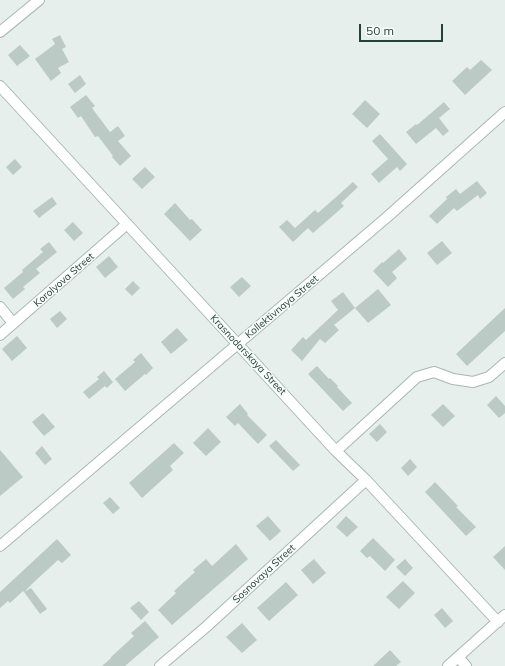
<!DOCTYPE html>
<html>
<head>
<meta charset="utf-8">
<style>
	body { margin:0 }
	#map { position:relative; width:505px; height:666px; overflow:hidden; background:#e6efeb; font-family:Mulish,sans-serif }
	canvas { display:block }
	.scale { position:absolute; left:359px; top:24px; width:84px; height:18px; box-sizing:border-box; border:2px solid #24423a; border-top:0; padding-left:5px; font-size:12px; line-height:14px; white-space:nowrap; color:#24423a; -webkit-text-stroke:3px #f7fbf9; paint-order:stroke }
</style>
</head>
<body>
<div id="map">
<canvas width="505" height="666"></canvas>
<div class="scale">50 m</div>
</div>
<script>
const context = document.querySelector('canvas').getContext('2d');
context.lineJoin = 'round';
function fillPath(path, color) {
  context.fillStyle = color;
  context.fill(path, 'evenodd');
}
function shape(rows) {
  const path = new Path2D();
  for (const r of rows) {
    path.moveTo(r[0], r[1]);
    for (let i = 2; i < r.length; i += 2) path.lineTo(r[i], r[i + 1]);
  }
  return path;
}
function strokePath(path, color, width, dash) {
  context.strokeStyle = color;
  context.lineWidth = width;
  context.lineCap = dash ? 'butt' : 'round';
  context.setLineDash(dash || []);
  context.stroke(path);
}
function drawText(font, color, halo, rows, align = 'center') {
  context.font = font + ' Mulish,sans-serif';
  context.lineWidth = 3;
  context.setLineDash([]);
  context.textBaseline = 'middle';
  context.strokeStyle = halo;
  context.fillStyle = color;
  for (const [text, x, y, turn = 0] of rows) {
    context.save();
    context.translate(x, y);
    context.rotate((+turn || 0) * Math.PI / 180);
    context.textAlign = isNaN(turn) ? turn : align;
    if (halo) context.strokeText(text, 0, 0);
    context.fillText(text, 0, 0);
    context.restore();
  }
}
fillPath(shape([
	[60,35,66,47,62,49,69,62,58,68,61,73,51,81,35,59,55,44,52,39],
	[20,45,30,56,17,66,8,55],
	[481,60,492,70,465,95,452,81,467,67,470,70],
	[80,75,86,84,75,93,68,84],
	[86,95,95,106,92,108,110,132,118,126,125,136,118,141,131,156,120,166,112,157,113,156,98,136,95,137,81,116,78,118,70,107],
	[365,100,380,114,367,128,352,114],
	[444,102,450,109,439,118,449,131,443,136,436,128,416,144,406,132,416,124,417,125],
	[380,134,407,164,400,171,397,167,379,183,371,174,388,159,372,141],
	[15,159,22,167,13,175,6,167],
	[145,167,155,177,142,189,132,179],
	[477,181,487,193,480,199,478,195,457,211,454,208,437,224,429,216,447,199,446,197,456,189,460,194],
	[353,182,358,187,341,203,344,206,313,233,308,228,293,242,279,227,287,220,295,228,315,210,318,213],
	[52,197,57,204,39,218,33,211],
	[175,203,190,220,192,219,202,230,190,241,164,214],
	[73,222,83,233,74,241,64,230],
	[442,241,452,253,437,265,427,253],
	[49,242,57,252,36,269,40,273,23,287,25,289,13,299,4,288,23,272,22,270,43,252,40,249],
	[399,249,407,259,392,272,397,278,388,287,373,271,382,262,383,263],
	[109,256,118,267,105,278,96,267],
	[242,277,251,286,239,297,230,287],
	[133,281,140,288,132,296,125,289],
	[378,289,391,305,368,323,355,308],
	[343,292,355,308,334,325,339,330,325,343,320,339,302,361,291,350,303,337,306,340,338,310,331,301],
	[505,308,505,331,467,366,456,354],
	[60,311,67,319,57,328,50,319],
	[177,328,188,340,171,354,161,342],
	[17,336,27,348,12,361,2,349],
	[141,353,153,368,146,375,145,374,125,391,115,379,135,362,133,360],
	[317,366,329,379,330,378,338,386,337,387,352,403,343,411,308,374],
	[104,371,113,382,107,388,105,386,89,399,83,392,99,379,97,377],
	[496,396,505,406,505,413,499,418,487,405],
	[240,404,248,414,247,415,267,435,258,444,238,423,235,426,226,417],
	[443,404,455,416,443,427,431,415],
	[43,413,55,427,44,436,32,422],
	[380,424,387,432,377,442,369,434],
	[208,428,221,442,206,456,193,443],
	[276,440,300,465,293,471,269,446],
	[174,443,184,453,170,466,173,470,142,498,129,483],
	[42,446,52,459,45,465,35,453],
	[0,450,23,477,0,496],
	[410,459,417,467,408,476,401,468],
	[435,482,458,506,456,507,476,527,466,536,425,492],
	[110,497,120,508,113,514,103,503],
	[268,516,281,531,270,541,256,526],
	[346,516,358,527,347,537,336,527],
	[373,538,395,560,385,571,370,556,367,558,360,551],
	[57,539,71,555,62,563,58,560,34,582,24,592,23,591,10,603,8,601,0,608,0,592],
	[236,544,248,559,172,625,158,610,176,593,174,591,195,572,193,570,206,559,212,566],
	[505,546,505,570,493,557],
	[314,559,326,573,313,584,301,570],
	[405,559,413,568,405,576,396,567],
	[403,581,415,593,399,609,386,597],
	[286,582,298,595,269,621,257,608],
	[31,588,47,609,40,614,24,592],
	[139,601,149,612,141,620,130,608],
	[442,608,453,621,445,628,434,615],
	[145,621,159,637,125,666,102,666,111,658,111,657,134,636,131,633],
	[242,623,257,640,242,653,226,637],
	[390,650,401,662,396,666,373,666]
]), '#bbcac4');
const street = shape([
	[0,32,39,0],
	[0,86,336,451,366,480,498,622],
	[0,307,13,323],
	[0,335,127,224],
	[336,451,417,377,434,372,453,379,473,382,489,377,505,363],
	[0,546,386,218,505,112],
	[458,657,466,666],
	[160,666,206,627,366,480],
	[448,666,505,615]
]);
strokePath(street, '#a8b8b2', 12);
strokePath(street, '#fff', 10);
drawText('10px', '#24423a', '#f7fbf9', [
	["Korolyova Street",64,280,-41],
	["Kollektivnaya Street",282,307,-40],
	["Krasnodarskaya Street",248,355,47],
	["Sosnovaya Street",264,574,-43]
]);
</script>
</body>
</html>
